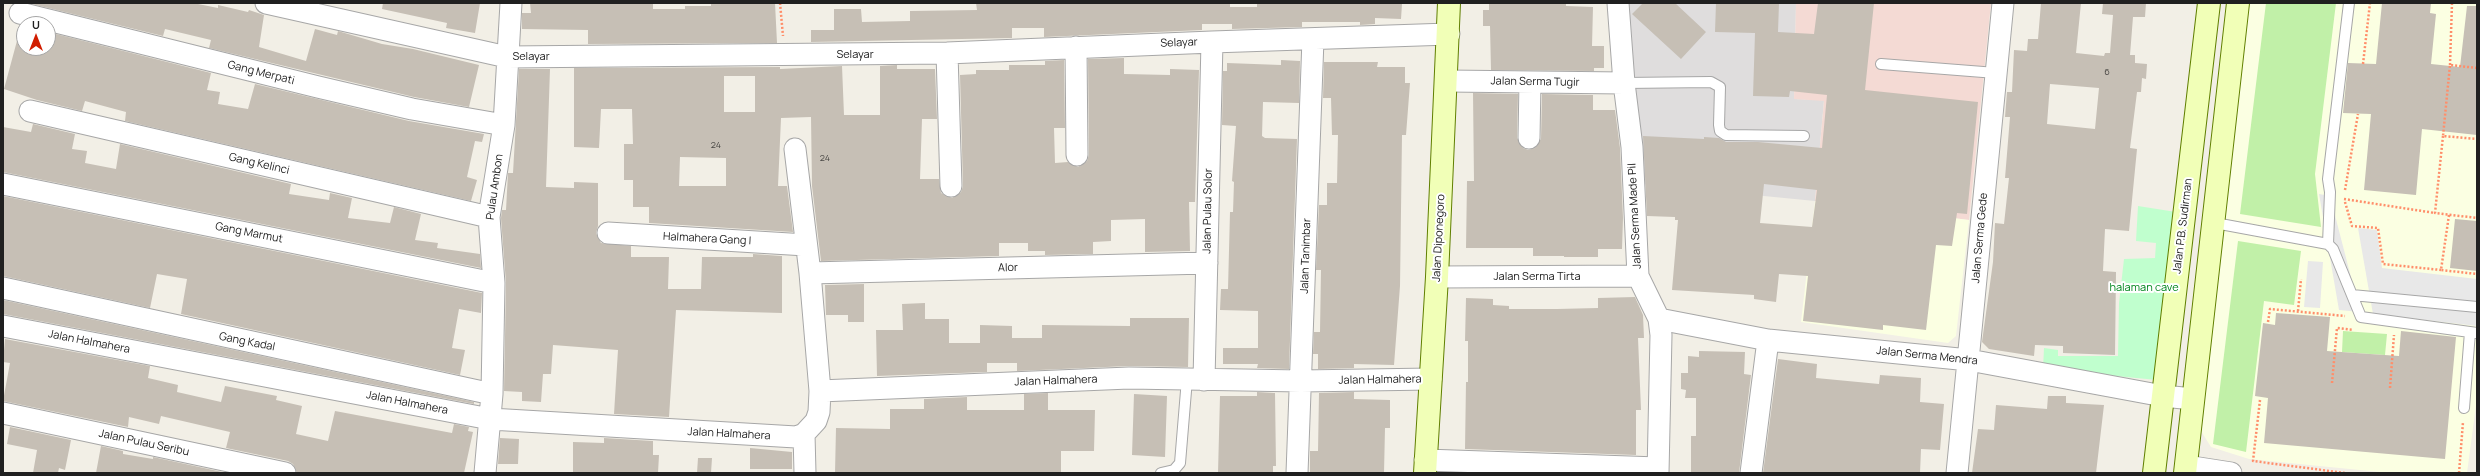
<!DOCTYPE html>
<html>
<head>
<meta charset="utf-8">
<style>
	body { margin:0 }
	#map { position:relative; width:2480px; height:476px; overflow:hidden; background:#f2efe6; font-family:Manrope,sans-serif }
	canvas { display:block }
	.frame { position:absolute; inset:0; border:4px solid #202020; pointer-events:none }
	.north { position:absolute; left:16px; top:16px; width:40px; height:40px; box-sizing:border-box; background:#fff; border:1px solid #a6a6a6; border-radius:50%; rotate:0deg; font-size:11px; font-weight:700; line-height:16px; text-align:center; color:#202020 }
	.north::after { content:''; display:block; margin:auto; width:14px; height:18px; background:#d11d00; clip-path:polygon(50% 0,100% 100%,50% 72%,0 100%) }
</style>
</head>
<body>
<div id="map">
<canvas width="2480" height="476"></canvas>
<div class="frame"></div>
<div class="north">U</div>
</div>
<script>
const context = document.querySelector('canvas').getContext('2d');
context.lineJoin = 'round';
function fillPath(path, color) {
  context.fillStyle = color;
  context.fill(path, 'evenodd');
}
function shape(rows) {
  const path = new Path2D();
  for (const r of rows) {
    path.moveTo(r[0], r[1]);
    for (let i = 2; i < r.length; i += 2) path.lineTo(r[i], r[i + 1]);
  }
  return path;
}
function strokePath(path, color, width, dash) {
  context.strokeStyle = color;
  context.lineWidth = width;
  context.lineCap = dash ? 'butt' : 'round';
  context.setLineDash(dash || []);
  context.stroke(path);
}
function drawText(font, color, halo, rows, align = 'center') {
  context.font = font + ' Manrope,sans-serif';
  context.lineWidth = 4;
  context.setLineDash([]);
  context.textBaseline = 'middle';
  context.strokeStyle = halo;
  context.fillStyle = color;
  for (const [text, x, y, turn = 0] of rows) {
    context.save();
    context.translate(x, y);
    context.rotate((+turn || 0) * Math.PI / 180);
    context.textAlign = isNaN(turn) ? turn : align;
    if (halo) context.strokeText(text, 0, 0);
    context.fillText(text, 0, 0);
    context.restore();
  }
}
fillPath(shape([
	[1628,3,1796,3,1794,99,1824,100,1815,201,1641,184]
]), '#dfdddd');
fillPath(shape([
	[1796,3,1991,3,1969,220,1815,201,1824,101,1794,99]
]), '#f4dad4');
fillPath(shape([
	[2249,3,2477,3,2477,398,2467,473,2390,473,2249,459,2211,447,2201,431],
	[1815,201,1969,220,1956,336,1948,343,1801,322]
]), '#fbffe2');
fillPath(shape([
	[2266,3,2336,3,2315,174,2321,227,2240,214],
	[2238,241,2301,251,2294,305,2264,301,2246,452,2213,444],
	[2343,331,2387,334,2385,355,2342,352]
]), '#c1f0a8');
fillPath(shape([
	[2138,206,2176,212,2157,380,2043,369,2044,348,2058,350,2058,356,2118,356,2119,303,2124,259,2155,258,2156,243,2136,241]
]), '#c0ffce');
fillPath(shape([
	[2319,194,2330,196,2360,312,2339,310],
	[2358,228,2377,230,2382,268,2477,279,2477,326,2373,314],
	[2308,261,2323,262,2320,308,2304,307]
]), '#e8e8e8');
fillPath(shape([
	[193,3,218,8,218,5,248,12,249,10,264,15,259,47,306,61,315,29,337,35,338,31,382,44,413,49,479,65,469,107,414,97,209,48,211,40,165,29,163,36,32,4],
	[383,3,480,3,475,33,446,28,447,23,382,9],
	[530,3,653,3,653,9,685,9,685,6,711,6,711,3,775,3,777,43,588,44,588,30,522,29,522,13,531,13],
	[976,3,1230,3,1230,7,1257,7,1257,3,1402,4,1401,19,1375,18,1375,24,1360,25,1360,22,1302,22,1302,27,1232,29,1232,24,1202,24,1202,30,1044,37,1044,28,1012,28,1012,38,811,42,811,30,834,30,834,9,861,9,862,22,910,21,910,11,977,10],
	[1489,3,1566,3,1566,6,1593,7,1592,46,1604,46,1604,68,1594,68,1594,71,1491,70,1490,26,1483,26,1483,10,1489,10],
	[1643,3,1675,3,1706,32,1681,59,1632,14],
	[1716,3,1779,3,1778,32,1814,34,1818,3,1874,3,1865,90,1978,102,1967,214,1957,213,1952,246,1936,245,1926,330,1883,325,1883,330,1803,321,1808,276,1779,274,1776,302,1754,299,1754,295,1672,290,1678,220,1675,220,1675,217,1647,216,1643,136,1704,139,1704,137,1719,138,1726,142,1758,142,1822,148,1827,95,1790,91,1789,97,1753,96,1755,33,1715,32],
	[1764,184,1817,190,1812,227,1760,223],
	[2041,3,2081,3,2076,53,2104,56,2105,53,2110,53,2113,15,2102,14,2103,3,2146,3,2145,17,2133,17,2130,55,2135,55,2135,63,2147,64,2146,79,2142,78,2141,92,2137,92,2130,148,2137,149,2129,231,2105,229,2103,271,2116,272,2115,355,2063,353,2063,346,2035,345,2034,356,1989,349,1982,342,1993,262,1995,223,2004,224,2009,178,2005,178,2010,117,2005,117,2007,92,2012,92,2014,50,2027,51,2028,39,2038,39],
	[2050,84,2099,88,2095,129,2047,124],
	[2382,3,2431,3,2430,13,2436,14,2431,64,2460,67,2467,6,2477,6,2477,135,2422,129,2416,195,2364,190,2371,114,2343,113,2348,63,2376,64],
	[21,26,24,26,24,48,48,48,48,32,211,73,207,90,220,92,218,104,248,109,255,84,409,121,484,134,482,142,475,141,467,177,477,180,471,201,125,121,126,112,85,101,82,111,37,100,4,89],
	[1124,58,1124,74,1170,75,1170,69,1199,70,1195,202,1189,202,1190,251,1145,252,1145,219,1111,220,1111,241,1093,242,1093,254,1045,255,1045,251,1028,251,1028,243,999,243,999,256,821,261,812,186,811,117,781,118,778,186,787,186,793,232,649,223,649,207,633,207,633,180,624,180,624,144,633,144,632,109,601,109,599,148,574,147,574,68,780,67,780,69,842,66,844,115,880,115,880,66,897,65,897,69,935,69,937,119,922,119,920,179,939,179,941,193,952,198,961,192,963,186,960,75,976,74,976,70,1009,70,1009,65,1045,65,1045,61,1064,60,1065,128,1054,128,1055,163,1068,162,1078,167,1087,161,1089,155,1088,59],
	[724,76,755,76,755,112,724,112],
	[680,157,726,158,726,186,679,186],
	[1281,60,1300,61,1299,103,1263,102,1262,136,1265,138,1297,139,1289,369,1257,368,1258,364,1223,364,1223,348,1258,348,1258,311,1220,310,1221,289,1228,289,1230,212,1233,212,1234,182,1232,181,1236,126,1222,125,1223,71,1227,71,1227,63,1281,65],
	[1324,62,1378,62,1377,67,1405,67,1405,83,1410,83,1406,135,1402,135,1400,286,1394,365,1354,364,1354,368,1318,369,1318,354,1313,354,1314,332,1320,332,1321,270,1316,270,1319,205,1327,205,1327,183,1337,183,1338,135,1332,135,1331,98,1323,98],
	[519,69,550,69,546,187,574,188,574,182,598,183,598,226,596,233,601,243,631,246,631,257,669,257,668,289,701,289,702,257,753,257,753,254,782,256,782,313,676,310,669,417,614,414,618,350,553,345,551,374,543,374,541,402,522,401,522,392,504,391,506,283,501,218,502,210,506,210,508,173,513,173],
	[1473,93,1518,94,1517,138,1523,148,1528,150,1535,148,1541,139,1542,94,1593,95,1593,110,1615,110,1620,148,1623,218,1622,249,1598,249,1598,257,1564,257,1564,256,1533,256,1533,248,1466,248,1467,181,1474,181],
	[33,124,75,134,72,149,87,151,85,163,116,169,120,144,291,184,289,194,329,200,330,193,352,198,348,218,390,223,394,207,421,214,415,240,438,243,437,248,480,254,481,268,3,172,3,127,31,132],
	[3,196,482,293,481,313,459,309,452,348,465,350,460,375,181,314,187,279,157,274,150,308,3,276],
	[2455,219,2477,221,2477,271,2450,268],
	[864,284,864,322,848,322,848,315,826,315,825,285],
	[1635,297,1643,315,1644,338,1638,338,1641,410,1636,410,1636,455,1465,449,1466,382,1468,382,1468,341,1465,341,1466,298,1493,299,1493,305,1509,306,1509,309,1557,309,1598,308,1598,298],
	[3,300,474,402,474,404,3,314],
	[925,303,925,319,949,319,949,343,980,343,980,325,1012,326,1012,338,1042,338,1042,325,1130,326,1130,318,1189,318,1188,367,1128,366,1017,371,1017,363,987,363,987,372,877,376,876,330,903,330,902,304],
	[2276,313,2330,317,2327,351,2399,356,2401,331,2456,337,2445,459,2264,443,2268,398,2255,396,2263,323,2275,325],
	[5,339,150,366,148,378,178,385,177,392,221,402,225,386,277,396,276,400,302,406,296,434,328,441,335,411,452,433,454,424,469,427,468,431,473,432,464,473,297,473,293,464,288,461,226,448,230,432,161,416,159,424,129,417,128,427,3,401,10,363,3,362],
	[1699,351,1745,352,1744,374,1751,375,1739,473,1691,473,1691,436,1696,436,1696,398,1685,398,1686,390,1681,389,1681,373,1688,373,1688,356,1699,357],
	[1778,359,1817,364,1816,378,1879,384,1880,375,1921,378,1920,402,1944,404,1940,450,1921,449,1920,473,1763,473],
	[1257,392,1275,393,1276,466,1273,466,1273,473,1218,473,1220,396,1257,396],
	[1354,392,1354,399,1390,400,1390,428,1385,428,1384,473,1310,473,1310,451,1318,451,1319,393],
	[1048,393,1048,410,1095,410,1094,451,1061,451,1061,473,835,473,836,428,890,429,890,409,924,409,924,399,967,397,967,410,1024,410,1024,394],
	[1134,394,1167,396,1165,457,1132,455],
	[2048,396,2066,396,2066,403,2104,405,2096,473,1972,473,1978,429,1994,430,1996,405,2047,409],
	[10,427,71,440,65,470,59,468,58,473,33,473,37,450,7,444],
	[500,438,519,439,518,464,498,464],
	[604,438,653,441,653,455,659,455,658,473,573,473,573,442,604,443],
	[101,446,123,451,123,454,153,459,153,457,227,473,96,473],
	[750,448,792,452,792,469,750,469],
	[698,458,712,458,711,473,697,473]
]), '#c6bfb5');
const lane = shape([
	[1881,64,1996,73],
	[1624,83,1711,82,1720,87,1719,125,1720,131,1726,135,1804,136],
	[2215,223,2328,244,2333,249,2361,317,2477,333],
	[2328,244,2330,192,2328,179,2349,3],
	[2352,295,2477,307],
	[2464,408,2470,332],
	[1161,473,1174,470,1180,463,1187,379]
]);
const street = shape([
	[266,3,507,57,947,53,1212,42,1449,34],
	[1618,3,1624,83,1632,147,1638,276,1659,319,1661,335,1658,473],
	[20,13,318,87,412,109,504,125],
	[1076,47,1077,155],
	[947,53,951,186],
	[1447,81,1624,83],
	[30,111,489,217],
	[1529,138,1530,82],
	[3,184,494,283],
	[608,233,806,245],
	[810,273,1207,263],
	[1437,277,1638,276],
	[3,288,492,394],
	[1659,319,1768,340,1969,360,2163,396,2193,399],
	[3,326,490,419,796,437,804,434,816,421,819,412,820,391,810,273,795,149],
	[1204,380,1212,42],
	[820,391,1129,378,1301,381,1431,379],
	[3,413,285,473],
	[804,434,805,473],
	[1425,460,1658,468],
	[2186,466,2231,473],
	[485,473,492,394,494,283,489,217,504,125,511,3],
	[1297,473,1313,39],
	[1751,473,1768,340],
	[1957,473,2003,3]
]);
const secondary = shape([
	[1425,473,1437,277,1449,3],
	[2154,473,2209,3],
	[2185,473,2238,3]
]);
strokePath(lane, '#a7a7a7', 12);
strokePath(street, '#a7a7a7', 23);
strokePath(secondary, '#607f00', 24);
strokePath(shape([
	[780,3,783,36],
	[2363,64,2370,3],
	[2450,65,2452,3],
	[2477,68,2450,65,2443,136,2477,139],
	[2443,136,2435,213,2477,218],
	[2345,190,2358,114],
	[2344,199,2435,213],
	[2345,202,2352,226,2378,228,2383,264,2441,270],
	[2449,215,2441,270,2477,274],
	[2298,311,2301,279],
	[2268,322,2270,309,2345,316],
	[2332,383,2337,328,2353,330],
	[2390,388,2394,335],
	[2260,400,2253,461,2345,473],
	[2459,473,2463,422]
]), '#ff8e6a', 2.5, [2, 2]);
strokePath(lane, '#fff', 10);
strokePath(street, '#fff', 21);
strokePath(secondary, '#f1ffb7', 22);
drawText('9px', '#4a4845', null, [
	["6",2107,72],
	["24",716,145],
	["24",825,158]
]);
drawText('11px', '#202020', '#fff', [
	["Selayar",1179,43,-2],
	["Selayar",855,55],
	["Selayar",531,57],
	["Gang Merpati",261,73,14],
	["Jalan Serma Tugir",1535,82,1],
	["Gang Kelinci",259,164,13],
	["Pulau Ambon",495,187,-82],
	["Jalan Pulau Solor",1208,211,-89],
	["Jalan Serma Made Pil",1635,216,-93],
	["Jalan P.B. Sudirman",2183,226,-83],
	["Gang Marmut",249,233,11],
	["Jalan Diponegoro",1439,238,-87],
	["Jalan Serma Gede",1980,238,-85],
	["Halmahera Gang I",707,239,3],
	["Jalan Tanimbar",1306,256,-88],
	["Alor",1008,268,-1],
	["Jalan Serma Tirta",1537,277],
	["Jalan Halmahera",89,342,11],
	["Gang Kadal",247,342,11],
	["Jalan Serma Mendra",1927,356,6],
	["Jalan Halmahera",1380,380,-1],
	["Jalan Halmahera",1056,381,-2],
	["Jalan Halmahera",407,403,11],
	["Jalan Halmahera",729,434,3],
	["Jalan Pulau Seribu",144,443,12]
]);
drawText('11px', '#02861e', '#fff', [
	["halaman cave",2144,288]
]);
</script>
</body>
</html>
